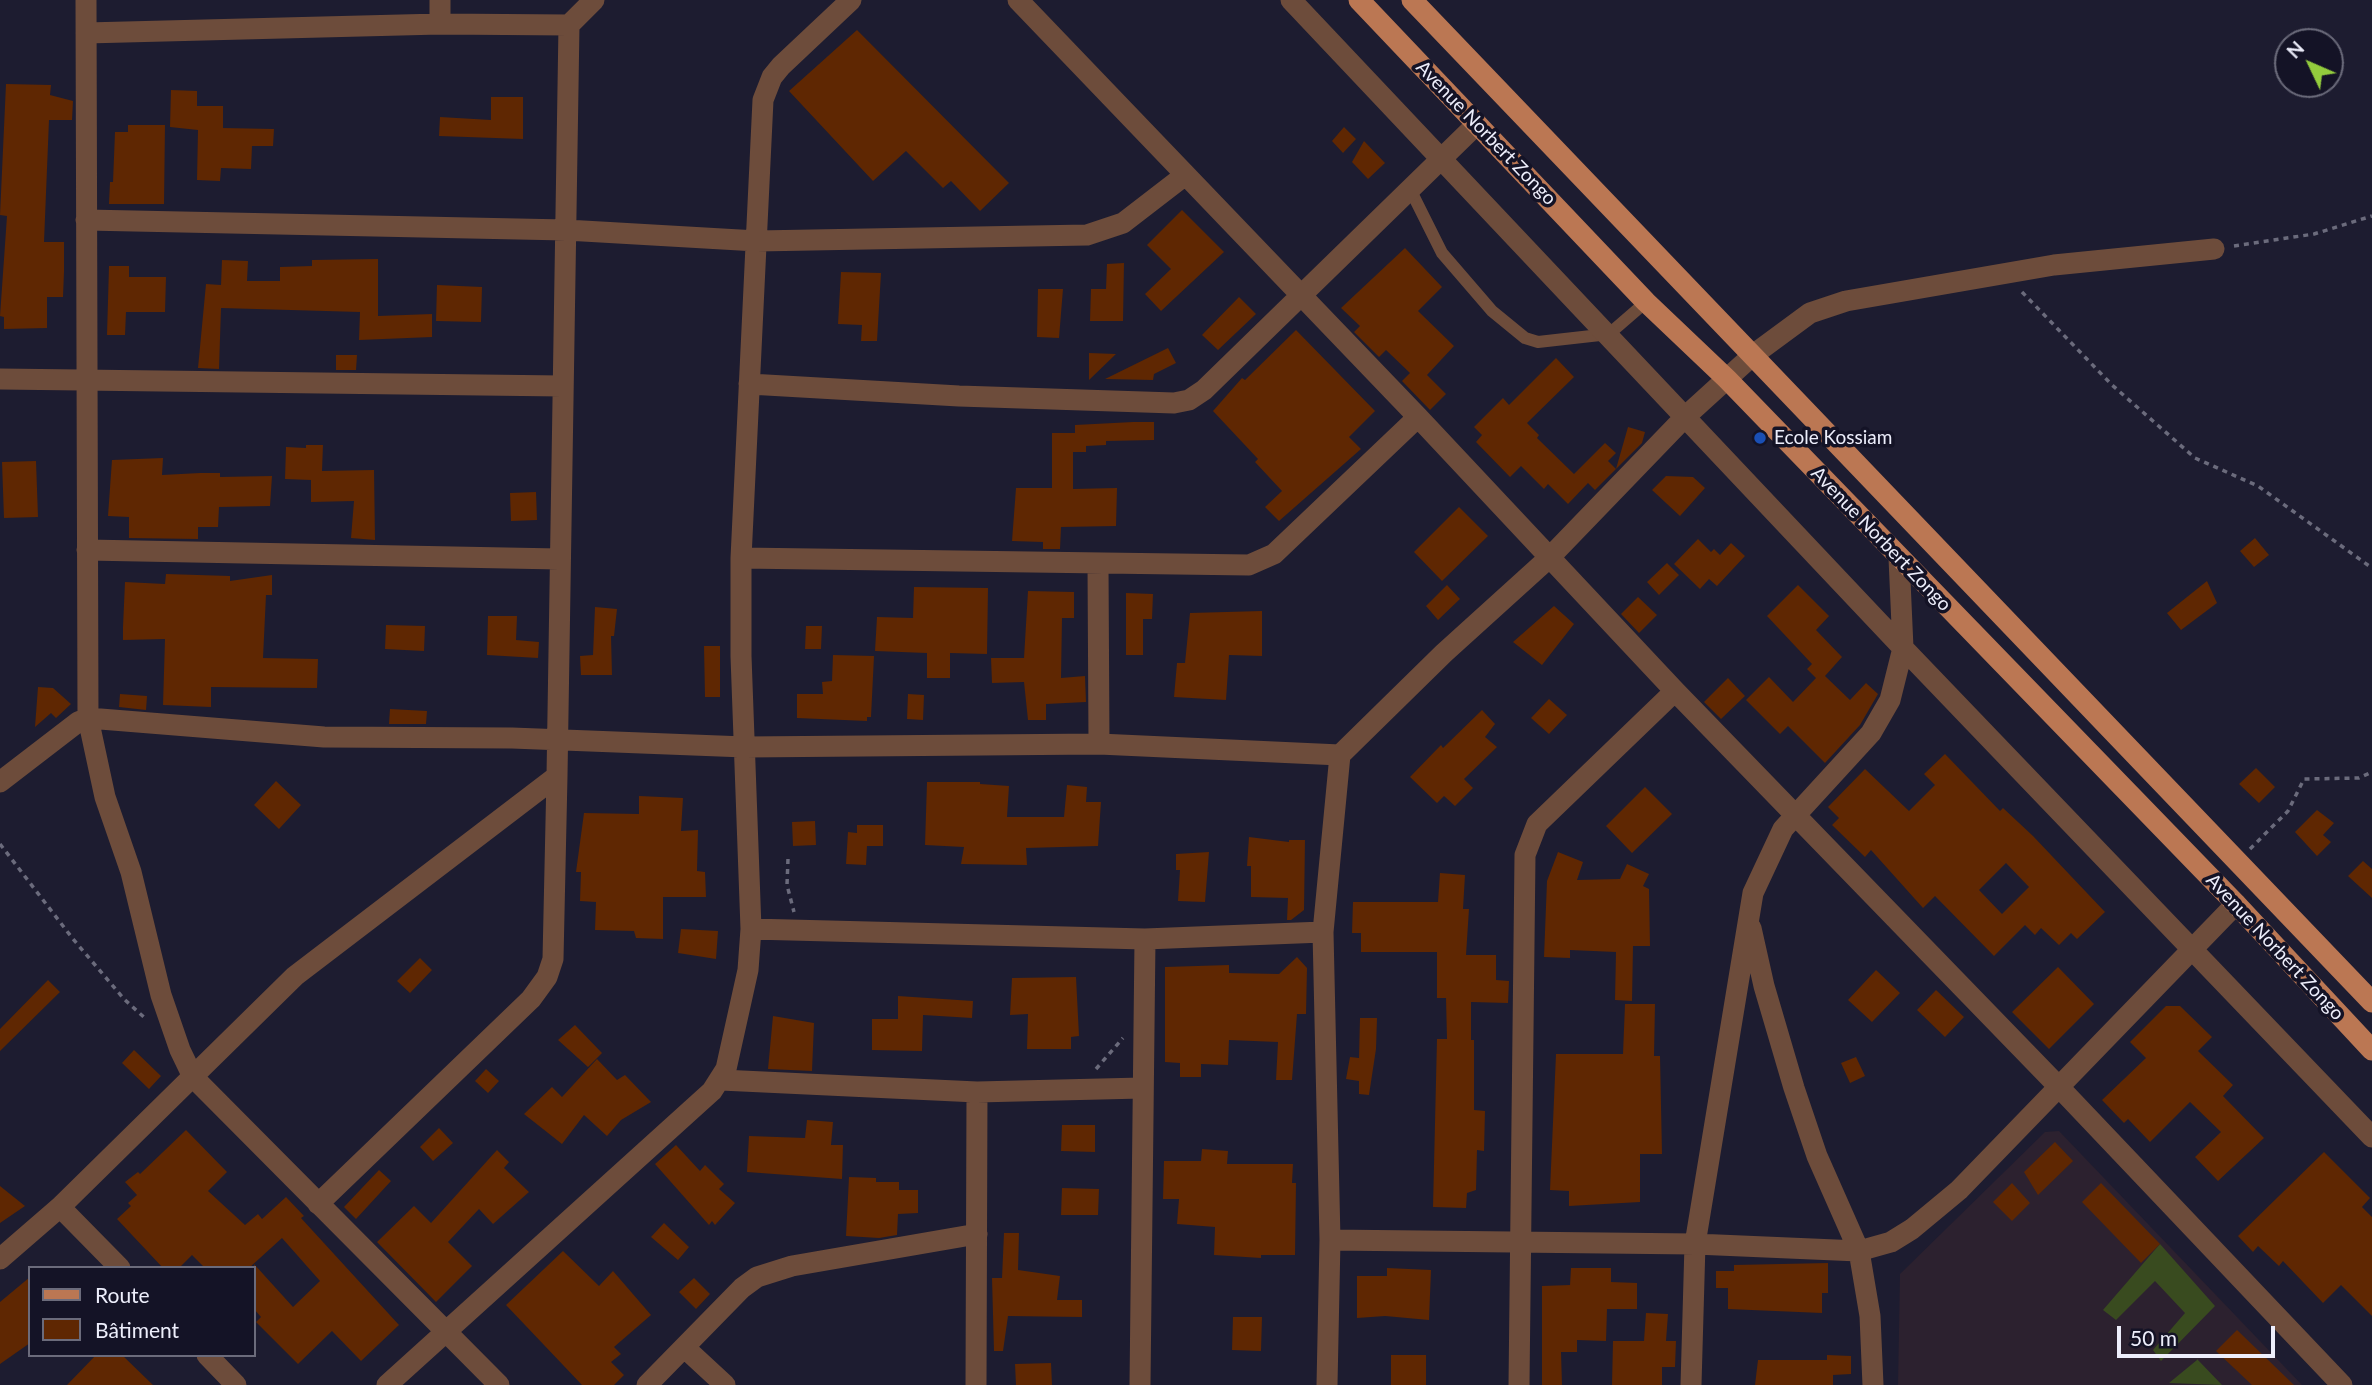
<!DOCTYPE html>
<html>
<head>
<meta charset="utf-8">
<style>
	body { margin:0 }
	#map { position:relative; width:2372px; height:1385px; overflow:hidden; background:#1d1c30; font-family:Lato,sans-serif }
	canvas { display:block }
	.legend { position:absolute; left:28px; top:1266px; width:228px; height:91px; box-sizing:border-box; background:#141326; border:2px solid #6b6b7b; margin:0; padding:9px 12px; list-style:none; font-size:21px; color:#edeefb }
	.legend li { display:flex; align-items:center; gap:14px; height:35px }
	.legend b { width:35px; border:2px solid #6b6b7b }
	.north { position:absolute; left:2274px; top:28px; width:70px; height:70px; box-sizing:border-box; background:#141326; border:2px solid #6b6b7b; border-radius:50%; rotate:314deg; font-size:19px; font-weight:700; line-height:28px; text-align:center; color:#edeefb }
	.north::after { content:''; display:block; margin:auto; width:24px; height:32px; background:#93cc3d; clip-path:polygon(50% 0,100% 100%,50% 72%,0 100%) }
	.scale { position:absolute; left:2117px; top:1326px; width:158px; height:32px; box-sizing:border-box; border:4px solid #edeefb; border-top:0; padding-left:9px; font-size:21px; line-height:24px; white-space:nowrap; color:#edeefb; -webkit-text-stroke:5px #141326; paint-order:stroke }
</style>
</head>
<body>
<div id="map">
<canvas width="2372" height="1385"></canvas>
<ul class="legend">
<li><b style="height:9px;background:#bb7753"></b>Route</li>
<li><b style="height:19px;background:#5f2702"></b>Bâtiment</li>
</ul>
<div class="north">N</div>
<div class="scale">50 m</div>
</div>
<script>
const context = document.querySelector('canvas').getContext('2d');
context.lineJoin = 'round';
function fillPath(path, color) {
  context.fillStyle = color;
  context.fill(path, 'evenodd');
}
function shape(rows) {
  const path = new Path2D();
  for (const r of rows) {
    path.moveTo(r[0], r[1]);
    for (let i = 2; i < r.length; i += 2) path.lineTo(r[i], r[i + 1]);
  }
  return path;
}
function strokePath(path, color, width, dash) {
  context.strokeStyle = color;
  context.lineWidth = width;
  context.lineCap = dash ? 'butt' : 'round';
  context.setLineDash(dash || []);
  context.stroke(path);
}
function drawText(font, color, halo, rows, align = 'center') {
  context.font = font + ' Lato,sans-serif';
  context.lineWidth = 7;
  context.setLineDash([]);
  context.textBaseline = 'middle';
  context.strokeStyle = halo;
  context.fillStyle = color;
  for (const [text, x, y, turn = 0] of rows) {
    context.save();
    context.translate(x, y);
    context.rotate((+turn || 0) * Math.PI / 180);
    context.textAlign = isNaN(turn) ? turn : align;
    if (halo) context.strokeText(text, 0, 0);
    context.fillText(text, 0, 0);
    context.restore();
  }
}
fillPath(shape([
	[2059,1131,2302,1385,1898,1385,1900,1274,2045,1132]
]), '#2c212f');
fillPath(shape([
	[2160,1244,2215,1306,2161,1361,2153,1350,2185,1313,2155,1281,2116,1320,2103,1310],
	[2197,1359,2222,1385,2169,1383,2197,1360]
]), '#394b1f');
fillPath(shape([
	[857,30,1009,183,980,211,951,181,943,188,906,151,873,181,789,91],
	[6,84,51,85,50,95,73,101,72,120,49,120,44,242,64,242,64,272,63,297,47,297,47,328,4,329,4,317,0,316,7,216,0,215],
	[171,90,197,91,197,106,223,106,223,128,274,129,273,146,252,146,251,169,221,168,220,181,197,180,198,130,170,127],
	[491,97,523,97,523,139,439,136,440,117,491,120],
	[128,125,165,125,164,204,109,204,110,182,113,182,115,132,128,132],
	[1344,127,1356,139,1343,153,1332,141],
	[1364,141,1385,163,1368,179,1352,162],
	[1182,210,1224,252,1161,311,1145,294,1171,269,1147,245],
	[1405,248,1442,287,1418,311,1454,346,1427,375,1446,394,1430,410,1402,381,1410,373,1386,350,1379,357,1354,332,1360,326,1341,308],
	[378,259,378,316,432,314,432,337,359,340,360,312,221,308,219,369,198,368,206,284,221,285,222,260,248,261,247,281,280,281,280,267,312,266,312,260],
	[1124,263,1123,321,1090,321,1091,289,1106,289,1107,264],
	[109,266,129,266,129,277,166,277,165,312,126,312,125,335,107,335],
	[841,272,881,273,877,341,861,341,862,325,838,324],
	[437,285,482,287,481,322,436,321],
	[1038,289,1063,289,1059,338,1037,337],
	[1239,297,1256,314,1218,350,1202,335],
	[1296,330,1375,411,1349,437,1361,449,1279,521,1265,507,1282,491,1255,462,1258,459,1213,411,1242,378,1245,380],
	[1168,348,1176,363,1154,374,1153,380,1105,379],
	[1089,353,1116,354,1089,380],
	[336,355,357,355,356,370,336,370],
	[1556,358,1574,377,1527,423,1539,435,1537,438,1574,474,1605,443,1616,453,1608,461,1616,469,1628,427,1645,432,1642,443,1595,490,1588,483,1568,504,1548,484,1544,489,1521,466,1510,477,1476,442,1482,435,1474,427,1503,398,1509,405],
	[1133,422,1154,422,1154,440,1106,441,1106,445,1086,446,1086,452,1073,452,1073,489,1117,488,1116,526,1061,527,1060,549,1043,549,1043,542,1012,541,1016,488,1052,488,1052,433,1075,433,1075,425],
	[306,445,323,445,322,471,374,470,375,540,351,538,354,501,311,502,311,480,285,479,286,447,306,448],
	[163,458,162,475,200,473,220,473,220,477,272,476,270,506,219,507,218,527,198,527,198,539,129,538,129,517,108,516,112,460],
	[36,461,38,517,4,518,2,462],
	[1666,476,1693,477,1705,488,1680,516,1652,490],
	[536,492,537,520,511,521,510,493],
	[1459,507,1488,536,1442,581,1414,552],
	[2255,538,2269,555,2254,567,2240,551],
	[1698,539,1711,552,1714,549,1720,555,1731,543,1745,556,1717,586,1709,579,1700,589,1674,564],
	[1667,563,1679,575,1659,595,1647,582],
	[166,574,230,576,230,581,272,575,272,595,266,595,263,658,318,659,317,688,211,687,211,707,163,705,165,639,123,640,123,627,125,582,165,584],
	[2207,581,2217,603,2181,630,2167,613],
	[1447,585,1460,599,1438,620,1426,606],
	[1798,585,1829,616,1816,630,1842,657,1825,676,1850,700,1866,683,1878,694,1860,725,1825,763,1788,726,1780,734,1746,700,1769,677,1793,702,1816,678,1807,669,1812,664,1767,616],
	[914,587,988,588,987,654,950,653,950,678,927,678,927,653,875,651,877,617,913,618],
	[1028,591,1074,592,1074,618,1062,618,1061,678,1085,676,1086,702,1046,704,1046,720,1028,720,1024,682,992,683,991,658,1024,658],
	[1126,593,1153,594,1152,619,1143,619,1143,655,1126,655],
	[1638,597,1657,615,1639,633,1621,614],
	[1554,606,1574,624,1542,665,1513,642],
	[595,607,617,609,614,636,611,636,612,675,581,675,580,656,593,655],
	[1262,611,1262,656,1229,655,1226,700,1174,697,1177,663,1185,663,1190,613],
	[488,616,517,616,516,640,539,642,538,658,487,655],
	[386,625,425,626,424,651,385,649],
	[806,626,822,626,821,649,805,649],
	[704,646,720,646,720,697,705,697],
	[833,655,874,656,871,717,867,717,867,721,797,718,797,694,823,694,822,682,832,681],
	[1728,678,1745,696,1721,719,1704,702],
	[38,687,53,688,71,704,56,718,51,713,35,727],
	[120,694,147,696,146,710,119,707],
	[908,694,924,695,923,720,907,719],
	[1549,699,1567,715,1549,734,1531,718],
	[390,709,427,711,426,724,389,724],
	[1482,710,1495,724,1485,737,1497,747,1464,779,1473,788,1455,806,1444,796,1437,803,1410,777,1441,745,1443,748],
	[1945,754,2000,811,2003,808,2033,836,2105,912,2077,939,2071,933,2059,945,2041,928,2035,935,2025,925,1994,956,1935,896,1923,908,1871,850,1865,857,1832,825,1839,818,1828,807,1865,769,1909,811,1935,785,1924,774],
	[2006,863,2029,887,2002,914,1979,890],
	[2256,768,2275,787,2259,803,2239,784],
	[276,781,301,805,279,829,254,805],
	[927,782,980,782,980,784,1009,786,1007,817,1064,817,1067,785,1087,787,1086,802,1101,802,1098,846,1026,848,1027,865,961,864,964,847,925,845],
	[1645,787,1672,814,1632,853,1606,826],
	[639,796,683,798,681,831,698,830,697,871,705,872,706,897,663,897,663,939,636,938,634,931,595,930,596,902,580,901,581,872,576,872,584,813,639,814],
	[2317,810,2334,823,2323,835,2331,842,2317,856,2295,832],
	[815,821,816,845,793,846,792,822],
	[857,825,883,825,883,846,867,846,866,865,846,864,848,832,857,833],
	[1249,837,1289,842,1289,840,1305,840,1304,910,1291,920,1287,920,1288,898,1251,897,1251,866,1247,866],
	[1209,852,1205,902,1178,901,1180,870,1176,870,1176,854],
	[1558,852,1583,862,1577,880,1620,879,1627,864,1649,874,1643,886,1649,889,1650,946,1633,946,1632,1001,1615,1000,1616,952,1570,950,1570,958,1544,957,1547,881],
	[2363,861,2372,869,2372,898,2348,876],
	[1440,873,1465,875,1463,909,1469,909,1466,955,1496,955,1496,980,1509,981,1508,1003,1471,1002,1471,1040,1474,1040,1474,1110,1485,1111,1484,1151,1477,1150,1476,1190,1467,1193,1466,1208,1433,1207,1437,1039,1447,1039,1446,998,1437,998,1437,952,1361,952,1361,933,1352,933,1353,902,1438,902],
	[681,929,718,931,716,959,678,953],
	[1297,957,1307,968,1306,1014,1297,1014,1292,1080,1276,1080,1278,1042,1229,1040,1228,1065,1201,1064,1201,1077,1180,1077,1180,1063,1165,1062,1165,967,1229,965,1229,973,1279,974],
	[420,958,432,970,410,993,397,981],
	[2058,967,2094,1004,2049,1049,2012,1012],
	[1876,970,1900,993,1872,1022,1848,1000],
	[1076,977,1079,1036,1071,1037,1071,1049,1027,1049,1028,1014,1010,1015,1012,978],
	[48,980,60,992,0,1051,0,1029],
	[1936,990,1964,1017,1945,1037,1917,1010],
	[898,996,973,1001,972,1018,923,1015,922,1051,872,1050,872,1019,898,1019],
	[1625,1004,1655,1004,1654,1056,1660,1056,1662,1154,1640,1154,1640,1202,1569,1206,1569,1191,1550,1190,1556,1054,1623,1054],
	[2166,1006,2180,1006,2212,1037,2198,1051,2233,1085,2223,1096,2264,1138,2218,1181,2195,1157,2221,1132,2190,1102,2150,1142,2128,1119,2124,1123,2102,1100,2146,1058,2130,1042],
	[773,1016,814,1023,812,1071,768,1069],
	[1360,1018,1377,1018,1376,1049,1369,1095,1359,1094,1359,1081,1346,1079,1350,1057,1359,1058],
	[575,1025,602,1053,588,1067,558,1040],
	[134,1050,161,1076,149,1089,122,1063],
	[1856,1057,1865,1076,1850,1083,1841,1063],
	[597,1059,617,1080,625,1075,651,1102,621,1120,607,1136,584,1115,562,1144,524,1114,552,1087,562,1097],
	[486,1069,499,1081,488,1093,475,1081],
	[807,1120,833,1122,831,1145,843,1145,842,1179,747,1172,749,1136,805,1138],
	[1062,1125,1095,1125,1095,1152,1061,1151],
	[439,1128,453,1143,433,1161,420,1147],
	[186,1130,227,1172,208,1191,245,1225,258,1214,262,1219,286,1197,304,1216,301,1218,399,1325,361,1361,332,1331,298,1364,256,1322,261,1317,254,1309,254,1264,293,1307,320,1281,282,1238,249,1268,205,1268,192,1255,179,1268,163,1268,117,1219,131,1206,128,1203,137,1195,125,1182,138,1172,140,1174],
	[2055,1142,2073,1161,2038,1195,2024,1172],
	[676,1145,700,1171,705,1165,724,1184,719,1189,735,1203,715,1225,712,1221,709,1225,655,1164],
	[1202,1149,1228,1151,1227,1164,1293,1164,1292,1183,1296,1183,1295,1255,1261,1255,1261,1258,1214,1255,1215,1227,1177,1224,1179,1199,1163,1199,1164,1161,1201,1161],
	[497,1150,509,1162,504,1168,529,1192,493,1224,479,1209,448,1242,472,1266,436,1302,377,1242,414,1206,431,1223],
	[2324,1152,2370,1198,2362,1207,2372,1217,2372,1316,2341,1285,2323,1303,2283,1261,2279,1266,2258,1246,2253,1252,2238,1236],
	[379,1170,391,1181,356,1219,344,1207],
	[849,1177,876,1178,876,1182,899,1182,899,1190,918,1190,918,1213,898,1214,897,1235,879,1238,846,1236],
	[2012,1183,2030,1203,2012,1221,1993,1202],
	[2101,1183,2160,1244,2141,1263,2082,1202],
	[0,1186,25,1206,0,1223],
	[1062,1188,1099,1189,1098,1215,1061,1215],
	[664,1223,689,1247,678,1260,651,1237],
	[1004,1233,1019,1233,1018,1270,1060,1276,1057,1300,1082,1300,1082,1317,1008,1316,1003,1351,994,1351,992,1278,1002,1278],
	[563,1251,599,1286,613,1271,651,1315,614,1347,621,1354,611,1362,624,1375,614,1385,582,1385,506,1305],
	[1828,1263,1828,1293,1822,1293,1822,1313,1728,1309,1728,1288,1716,1288,1716,1271,1734,1271,1734,1265],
	[1387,1268,1431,1270,1429,1320,1385,1316,1357,1318,1357,1276,1387,1276],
	[1571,1268,1611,1268,1611,1282,1637,1283,1637,1309,1607,1309,1606,1341,1577,1340,1577,1352,1561,1352,1562,1385,1542,1385,1542,1286,1570,1285],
	[30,1277,30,1343,0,1364,0,1302],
	[694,1278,710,1294,696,1309,679,1292],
	[1646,1313,1668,1314,1666,1341,1676,1341,1675,1367,1662,1367,1662,1385,1612,1385,1613,1341,1644,1341],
	[1233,1317,1262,1317,1261,1351,1232,1350],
	[2237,1330,2294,1385,2252,1385,2216,1351],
	[96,1355,122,1355,153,1385,67,1385],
	[1391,1355,1426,1355,1426,1385,1391,1385],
	[1827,1355,1851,1356,1851,1374,1833,1375,1833,1385,1755,1385,1758,1360,1827,1360],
	[1051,1363,1052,1385,1016,1385,1015,1364]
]), '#5f2702');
strokePath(shape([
	[2234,246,2314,234,2372,216],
	[2022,292,2112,385,2195,458,2258,486,2372,568],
	[0,844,73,939,124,999,147,1020],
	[2250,849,2288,811,2304,779,2359,778,2372,772],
	[788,859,787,885,794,912],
	[1096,1069,1123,1038]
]), '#6b6b7c', 3.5, [5, 5]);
strokePath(shape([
	[1410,189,1442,253,1492,311,1525,338,1538,342,1609,334,1646,302]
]), '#6d4c3b', 12);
strokePath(shape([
	[86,0,88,718,105,797,131,872,161,995,180,1050,193,1077,499,1385],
	[440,0,440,24],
	[1018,0,1418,417,1675,691,2059,1087,2342,1385],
	[1291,0,1903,648,2372,1137],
	[86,33,440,24,569,25],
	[86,220,566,230,757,241,1087,235,1123,223,1184,176],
	[0,379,562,386],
	[749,384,959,396,1174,403,1189,400,1204,390,1477,124],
	[87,550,559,559],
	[741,558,1249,565,1274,554,1418,417],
	[1098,564,1099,744],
	[0,782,78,722,88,718,324,737,512,738,745,747,1099,744,1340,755],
	[1751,928,1764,986,1794,1088,1817,1156,1859,1251,1870,1316,1873,1385],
	[751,929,1145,939,1323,932],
	[721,1080,977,1092,1142,1088],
	[318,1204,531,999,547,977,553,959,557,776],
	[60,1207,120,1268],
	[1330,1240,1695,1244,1859,1251,1891,1242,1912,1229,1959,1190,2236,904],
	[0,1259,60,1207,295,976,557,776,569,25,594,0],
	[685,1348,725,1385],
	[207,1355,236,1385],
	[387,1385,712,1091,726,1069,748,970,751,929,741,656,741,558,763,100,772,77,781,66,851,0],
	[647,1385,742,1288,757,1277,792,1266,977,1234],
	[976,1385,977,1092],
	[1140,1385,1145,939],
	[1327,1385,1330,1240,1323,932,1340,755,1444,653,1550,557,1686,416,1753,355,1810,313,1846,301,2054,265,2214,249],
	[1519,1385,1525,855,1537,824,1675,691],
	[1691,1385,1695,1244,1753,893,1783,829,1871,733,1890,700,1903,648,1899,558]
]), '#6d4c3b', 21);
strokePath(shape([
	[1359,0,1646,302,1727,379,2236,904,2372,1050],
	[1412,0,2372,1002]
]), '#bb7753', 21);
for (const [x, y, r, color] of [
	[1760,438,7,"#1a4fb4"]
]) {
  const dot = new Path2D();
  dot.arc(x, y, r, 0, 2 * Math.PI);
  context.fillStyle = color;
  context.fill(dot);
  strokePath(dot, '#141326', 2.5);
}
drawText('19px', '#edeefb', '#141326', [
	["Avenue Norbert Zongo",1486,133,46],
	["Avenue Norbert Zongo",1881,539,46],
	["Avenue Norbert Zongo",2275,947,47]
]);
drawText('19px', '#edeefb', '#141326', [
	["Ecole Kossiam",1774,438]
], 'left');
</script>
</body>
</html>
